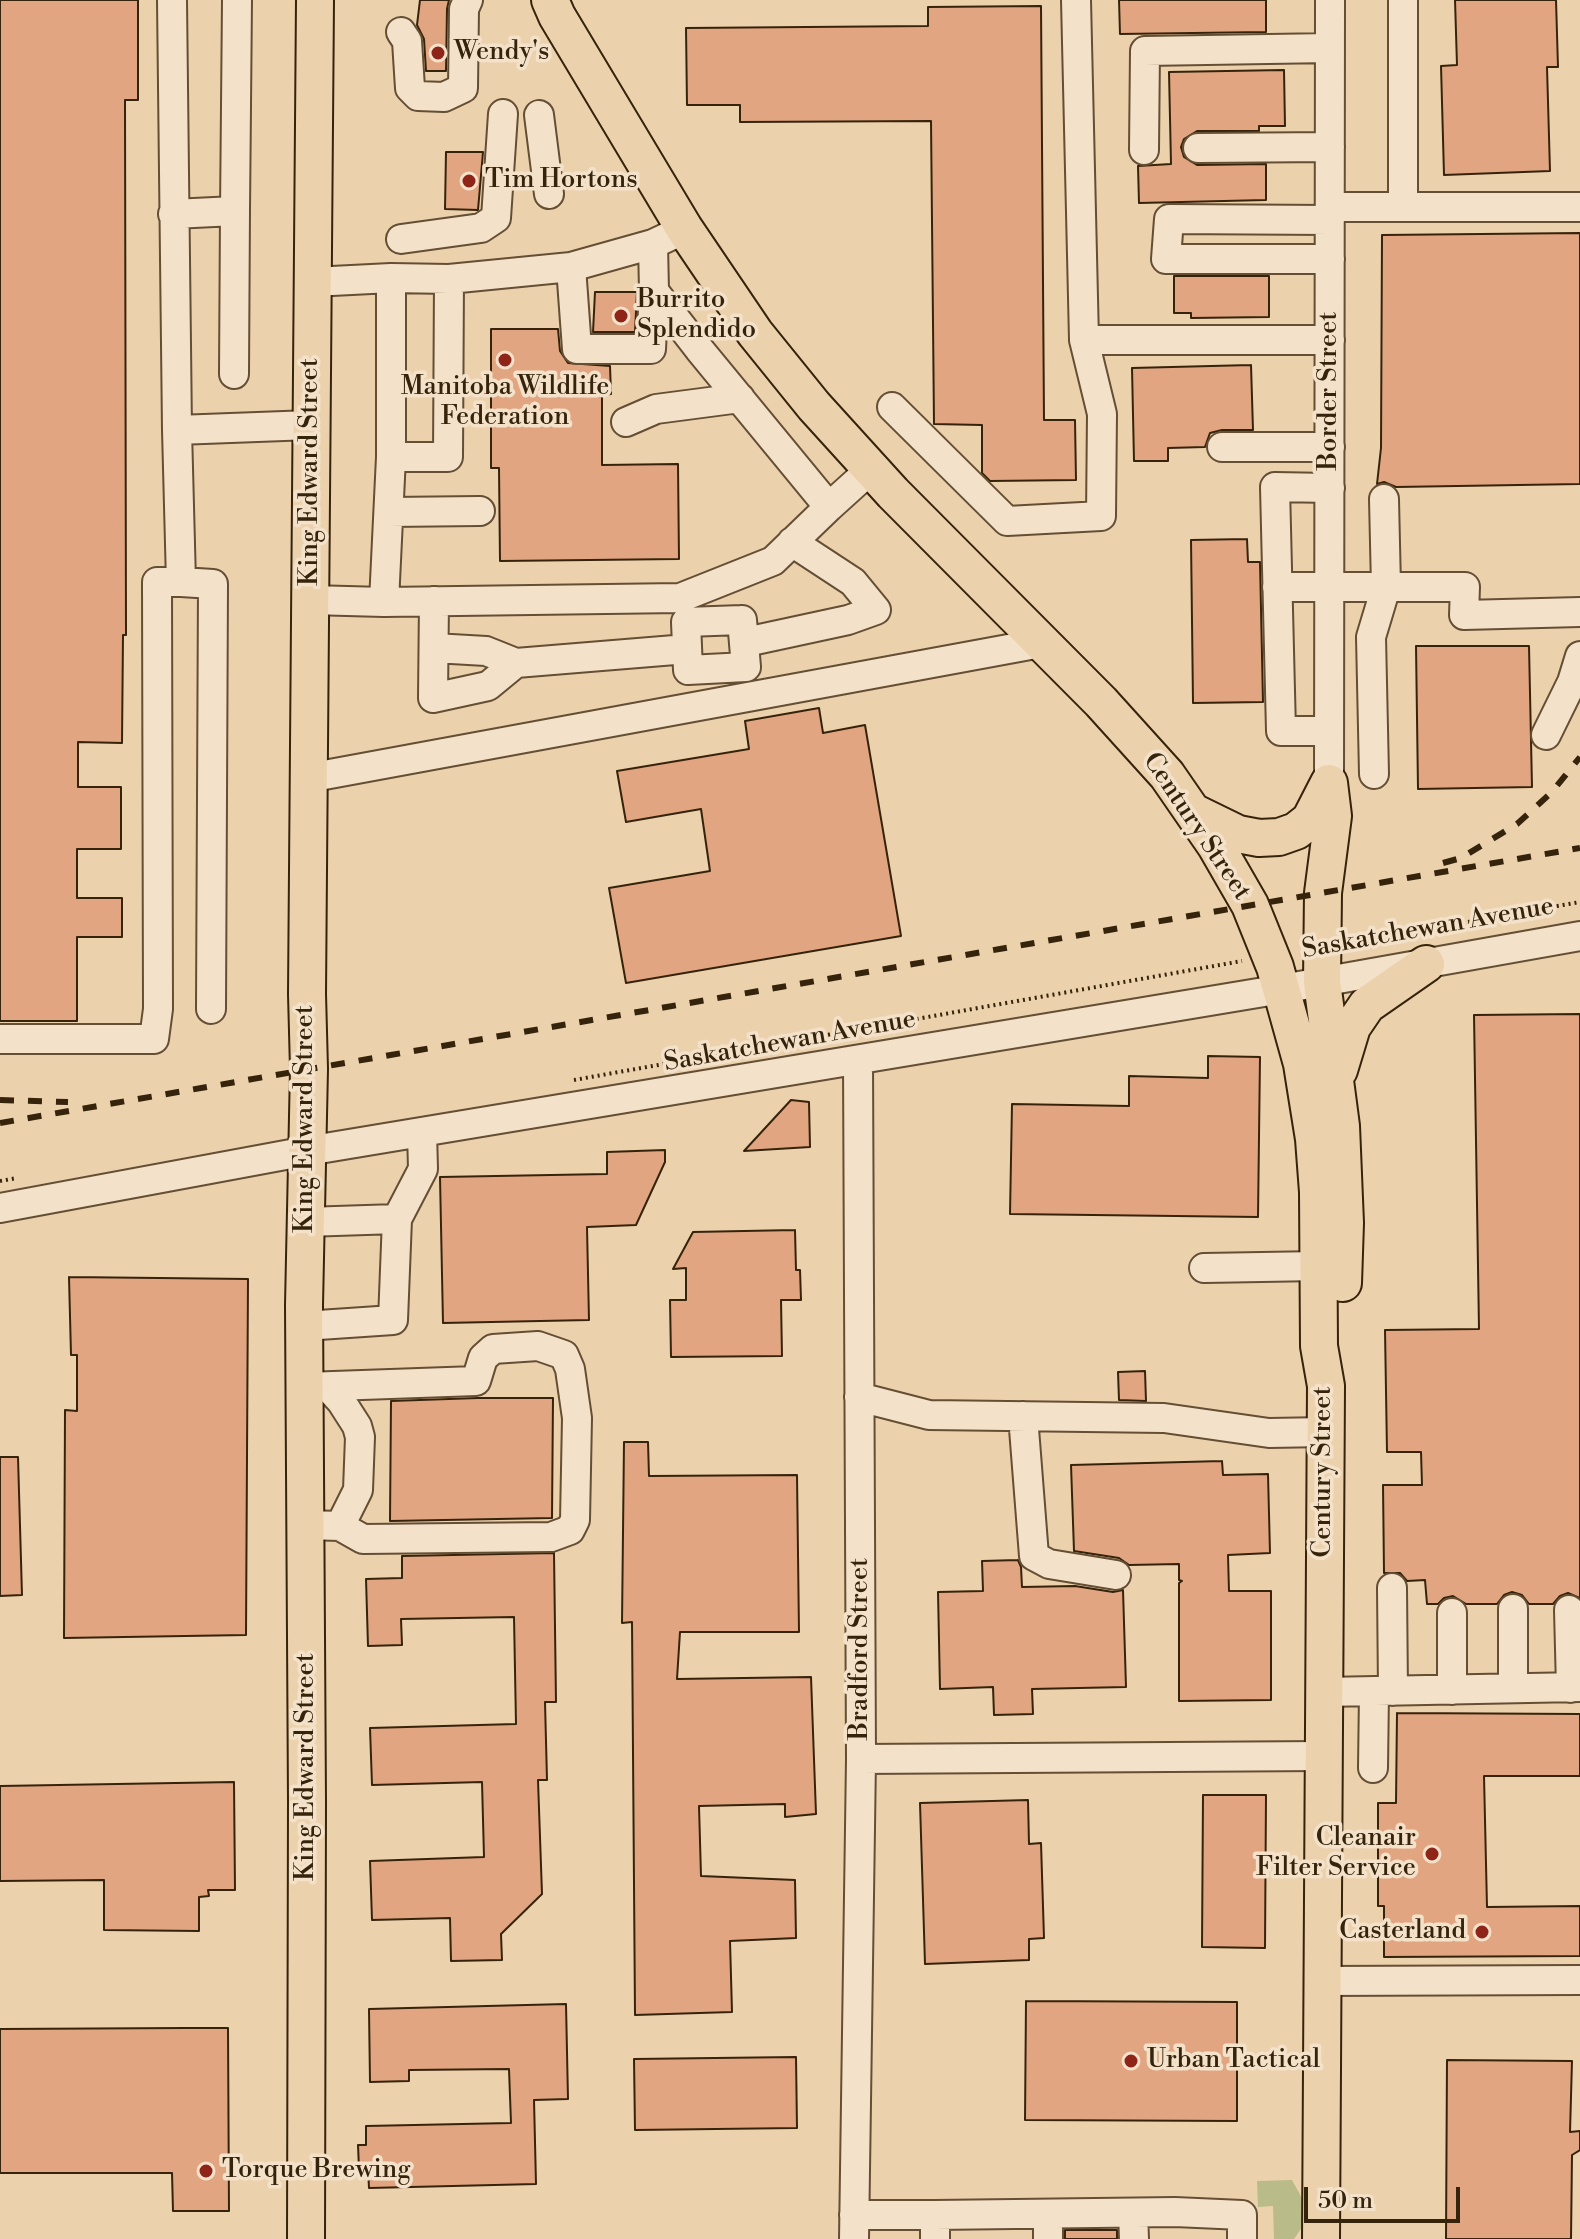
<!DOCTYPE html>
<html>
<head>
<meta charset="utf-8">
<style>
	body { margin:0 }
	#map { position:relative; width:1580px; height:2239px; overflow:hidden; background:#ecd1ad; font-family:"Libre Bodoni",serif }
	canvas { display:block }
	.scale { position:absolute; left:1304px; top:2187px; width:156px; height:36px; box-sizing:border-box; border:4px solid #36230b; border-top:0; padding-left:10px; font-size:24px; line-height:28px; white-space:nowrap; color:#36230b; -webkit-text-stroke:6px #f3e1ca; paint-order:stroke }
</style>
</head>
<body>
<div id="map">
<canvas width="1580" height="2239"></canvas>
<div class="scale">50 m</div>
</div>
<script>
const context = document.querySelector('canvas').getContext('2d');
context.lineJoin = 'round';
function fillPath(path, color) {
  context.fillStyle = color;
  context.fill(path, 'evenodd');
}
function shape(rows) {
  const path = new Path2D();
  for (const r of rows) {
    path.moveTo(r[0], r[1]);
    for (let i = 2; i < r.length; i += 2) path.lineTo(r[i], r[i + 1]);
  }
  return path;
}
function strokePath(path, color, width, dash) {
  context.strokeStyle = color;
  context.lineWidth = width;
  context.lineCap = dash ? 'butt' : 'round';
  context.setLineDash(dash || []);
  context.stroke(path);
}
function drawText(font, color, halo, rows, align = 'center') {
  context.font = font + ' "Libre Bodoni",serif';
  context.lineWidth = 7;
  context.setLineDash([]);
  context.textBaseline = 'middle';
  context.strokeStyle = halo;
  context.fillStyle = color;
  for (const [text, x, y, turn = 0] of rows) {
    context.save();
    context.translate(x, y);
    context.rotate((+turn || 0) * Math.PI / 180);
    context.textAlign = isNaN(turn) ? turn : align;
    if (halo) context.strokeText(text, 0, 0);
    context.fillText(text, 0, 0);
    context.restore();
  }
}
fillPath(shape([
	[1292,2180,1303,2200,1303,2226,1294,2239,1274,2239,1273,2206,1258,2207,1257,2181]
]), '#b9bb89');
const building = shape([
	[0,0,138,0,138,100,125,100,126,635,123,635,122,743,78,742,78,787,121,787,121,849,77,849,77,898,122,898,122,937,77,937,77,1021,0,1021,0,0],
	[420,0,449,0,447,9,446,71,426,71,424,39,417,25,420,0],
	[1119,0,1266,0,1266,32,1120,34,1119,0],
	[1455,0,1556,0,1558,67,1547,67,1550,171,1444,175,1441,66,1457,65,1455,0],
	[1041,6,1044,420,1075,420,1076,480,990,481,982,473,982,425,934,424,931,121,740,122,740,105,687,105,686,28,928,26,928,7,1041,6],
	[1284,70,1285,126,1259,126,1259,131,1197,131,1184,139,1181,147,1184,157,1197,165,1266,164,1266,200,1139,203,1138,166,1171,164,1169,72,1284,70],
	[446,152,483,152,478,210,445,209,446,152],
	[1580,233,1580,484,1396,487,1384,482,1377,484,1381,448,1382,235,1580,233],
	[1174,276,1269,276,1269,317,1191,318,1191,313,1174,313,1174,276],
	[595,292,637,292,635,332,593,332,595,292],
	[491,329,558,329,560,351,568,363,610,366,611,394,602,395,602,465,678,464,679,559,500,561,499,468,491,468,491,329],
	[1251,365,1253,430,1222,430,1210,433,1205,447,1168,448,1168,461,1134,461,1132,368,1251,365],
	[1247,539,1248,562,1260,562,1263,702,1193,703,1191,540,1247,539],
	[1416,646,1529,646,1532,787,1418,789,1416,646],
	[819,708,823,733,865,725,901,936,626,983,609,888,710,871,701,809,626,822,617,771,749,749,745,721,819,708],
	[1580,1014,1580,1598,1568,1593,1560,1596,1553,1604,1529,1604,1522,1595,1512,1592,1504,1595,1497,1604,1466,1604,1453,1596,1444,1598,1438,1604,1427,1604,1425,1580,1407,1581,1400,1573,1384,1573,1383,1485,1422,1485,1421,1452,1387,1452,1385,1330,1479,1329,1474,1015,1580,1014],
	[1208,1056,1260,1057,1258,1217,1010,1214,1012,1104,1129,1106,1129,1076,1208,1078,1208,1056],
	[791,1100,809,1102,810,1147,744,1151,791,1100],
	[665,1150,665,1162,636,1225,587,1227,589,1320,443,1323,440,1177,607,1174,607,1152,665,1150],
	[795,1230,796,1270,800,1270,801,1300,781,1300,782,1356,671,1357,670,1300,686,1300,686,1268,673,1269,693,1232,795,1230],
	[69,1277,248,1279,246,1635,64,1638,65,1410,77,1411,77,1355,71,1355,69,1277],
	[1145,1371,1146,1401,1119,1400,1118,1372,1145,1371],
	[478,1398,553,1398,552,1518,390,1521,391,1401,478,1398],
	[624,1442,648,1442,649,1476,797,1475,799,1632,680,1632,677,1679,811,1677,816,1814,785,1817,785,1804,699,1806,701,1876,795,1880,796,1938,730,1941,732,2012,635,2015,632,1622,622,1623,624,1442],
	[0,1457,18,1457,22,1595,0,1596,0,1457],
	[1222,1461,1223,1475,1268,1474,1270,1553,1228,1555,1229,1591,1271,1591,1271,1700,1179,1701,1179,1583,1182,1581,1179,1580,1179,1564,1129,1565,1119,1558,1074,1551,1071,1465,1222,1461],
	[554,1553,556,1702,545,1702,547,1780,538,1780,542,1894,501,1934,502,1960,451,1961,450,1918,372,1920,370,1861,484,1857,482,1782,372,1785,370,1728,516,1724,514,1617,401,1619,402,1645,368,1646,366,1579,402,1578,402,1556,554,1553],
	[1018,1560,1021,1567,1022,1587,1075,1586,1113,1592,1123,1590,1126,1687,1032,1689,1033,1714,994,1715,993,1687,940,1689,938,1592,983,1591,982,1561,1018,1560],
	[1397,1713,1580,1714,1580,1776,1484,1776,1487,1907,1580,1906,1580,1956,1384,1957,1384,1906,1378,1906,1378,1803,1396,1803,1397,1713],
	[234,1782,235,1890,208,1890,209,1896,199,1897,199,1931,104,1930,104,1880,0,1881,0,1786,234,1782],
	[1203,1795,1266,1795,1265,1948,1202,1947,1203,1795],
	[1028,1800,1029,1844,1041,1843,1044,1938,1029,1939,1029,1960,925,1964,920,1803,1028,1800],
	[1026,2001,1237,2002,1237,2121,1025,2120,1026,2001],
	[566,2004,568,2099,534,2100,536,2184,369,2188,368,2169,359,2169,358,2145,366,2145,366,2126,511,2123,509,2069,409,2070,409,2081,370,2082,369,2009,566,2004],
	[186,2028,228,2028,229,2211,173,2211,172,2173,0,2173,0,2029,186,2028],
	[796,2057,797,2128,635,2130,634,2059,796,2057],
	[1447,2060,1572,2061,1570,2132,1580,2131,1580,2150,1572,2155,1571,2239,1446,2239,1447,2060],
	[1065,2230,1117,2230,1117,2239,1065,2239,1065,2230]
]);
fillPath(building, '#e1a581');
strokePath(building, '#36230b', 2);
const minor = shape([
	[172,0,177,430],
	[401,32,407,41,410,88,418,96,444,97,463,88,464,9,468,0],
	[539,115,549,194],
	[1198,148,1330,147],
	[1144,150,1145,51,1330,48],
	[1330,207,1580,207],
	[1403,207,1403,0],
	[173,214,235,211,237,0],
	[1330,220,1169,219,1166,259,1330,259],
	[401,239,481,228,496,218,503,114],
	[653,244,654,291,699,349,829,507,871,469],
	[571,267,577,349,651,349,654,291],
	[312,282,391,278,449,279,571,267,653,244,670,236],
	[1084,340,1330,340],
	[234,374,235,211],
	[892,407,1007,521,1101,516,1102,414,1084,340,1076,0],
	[626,422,656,409,740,398],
	[1222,447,1330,447],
	[391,457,448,457,449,279],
	[389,512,480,511],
	[181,582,213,584,211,1009],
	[1277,587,1465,587,1464,615,1580,612],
	[310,600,384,602,391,457,391,278],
	[434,601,433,698,488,686,516,663],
	[384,602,680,598,773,561,829,507],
	[742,620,746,667,688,670,686,622,742,620],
	[746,642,848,620,876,610,853,582,792,542],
	[434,648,486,651,516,663,687,649],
	[1329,731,1281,731,1275,487,1330,488],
	[1546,735,1572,682,1580,656],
	[1374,774,1371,637,1386,587,1384,499],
	[308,778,1041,643],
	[1329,783,1330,0],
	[0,1039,154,1039,158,1009,157,582,181,582,177,430,311,425],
	[0,1208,307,1151,1282,989,1580,936],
	[397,1219,423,1169,422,1132],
	[1204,1268,1319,1266],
	[304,1326,393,1320,397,1219,305,1222],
	[305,1387,476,1381,483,1358,493,1349,538,1346,564,1355,570,1369,577,1418,575,1520,570,1530,551,1537,363,1539,340,1526,306,1525],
	[328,1387,341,1401,357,1426,360,1437,358,1490,340,1526],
	[859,1397,929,1415,1164,1418,1269,1433,1326,1432],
	[1023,1416,1034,1556,1049,1564,1116,1575],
	[1392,1588,1393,1691],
	[1513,1609,1513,1688],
	[1569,1610,1571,1688],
	[1452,1613,1452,1690],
	[1324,1692,1580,1687],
	[861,1759,1323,1756],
	[1373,1768,1374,1692],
	[1322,1981,1580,1980],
	[1133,2213,1134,2239],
	[1048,2214,1048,2239],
	[854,2215,935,2215,935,2239],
	[935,2215,1175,2212,1242,2215,1242,2239],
	[854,2239,861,1759,858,1060]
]);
const major = shape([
	[550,0,557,16,684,228,755,333,814,406,893,493,1101,702,1167,775,1216,846,1250,905,1275,967,1302,1064,1314,1139,1318,1192,1319,1346,1326,1386,1321,2239],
	[1329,783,1333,816,1323,893,1322,982,1341,1126,1345,1223,1343,1283],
	[1195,813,1238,834,1259,838,1279,837,1296,831,1310,820,1329,783],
	[1339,1070,1352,1027,1367,1005,1426,964],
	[306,2239,307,1802,304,1305,309,1069,307,994,315,0]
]);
strokePath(minor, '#644e34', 32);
strokePath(major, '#36230b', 40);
strokePath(shape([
	[1350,943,1580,902],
	[574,1080,1242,961],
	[0,1181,17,1178]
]), '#36230b', 4, [2, 4]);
strokePath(minor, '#f3e1ca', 28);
strokePath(major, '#ecd1ad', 36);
strokePath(shape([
	[1443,863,1461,858,1517,824,1552,792,1580,757],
	[0,1100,68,1102],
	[0,1123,1580,848]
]), '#36230b', 6, [14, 14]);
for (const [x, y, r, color] of [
	[438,53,8,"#8f2418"],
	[469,181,8,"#8f2418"],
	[621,316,8,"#8f2418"],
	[505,360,8,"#8f2418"],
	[1432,1854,8,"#8f2418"],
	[1482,1932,8,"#8f2418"],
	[1131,2061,8,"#8f2418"],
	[206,2171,8,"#8f2418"]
]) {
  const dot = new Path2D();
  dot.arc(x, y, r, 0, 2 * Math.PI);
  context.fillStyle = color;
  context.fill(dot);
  strokePath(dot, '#f3e1ca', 3);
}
drawText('26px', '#36230b', '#f3e1ca', [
	["Wendy's",454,53],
	["Tim Hortons",485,181],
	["Burrito",637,301],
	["Splendido",637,331],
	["Manitoba Wildlife",505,388,"center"],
	["Federation",505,418,"center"],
	["Cleanair",1416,1839,"right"],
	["Filter Service",1416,1869,"right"],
	["Casterland",1466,1932,"right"],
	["Urban Tactical",1147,2061],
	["Torque Brewing",222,2171]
], 'left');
drawText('26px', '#36230b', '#f3e1ca', [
	["Border Street",1330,391,-90],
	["King Edward Street",311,472,-90],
	["Century Street",1196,827,56],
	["Saskatchewan Avenue",1428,929,-10],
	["Saskatchewan Avenue",790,1042,-10],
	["King Edward Street",306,1119,-90],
	["Century Street",1324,1472,-90],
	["Bradford Street",861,1649,-90],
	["King Edward Street",307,1767,-90]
]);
</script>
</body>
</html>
